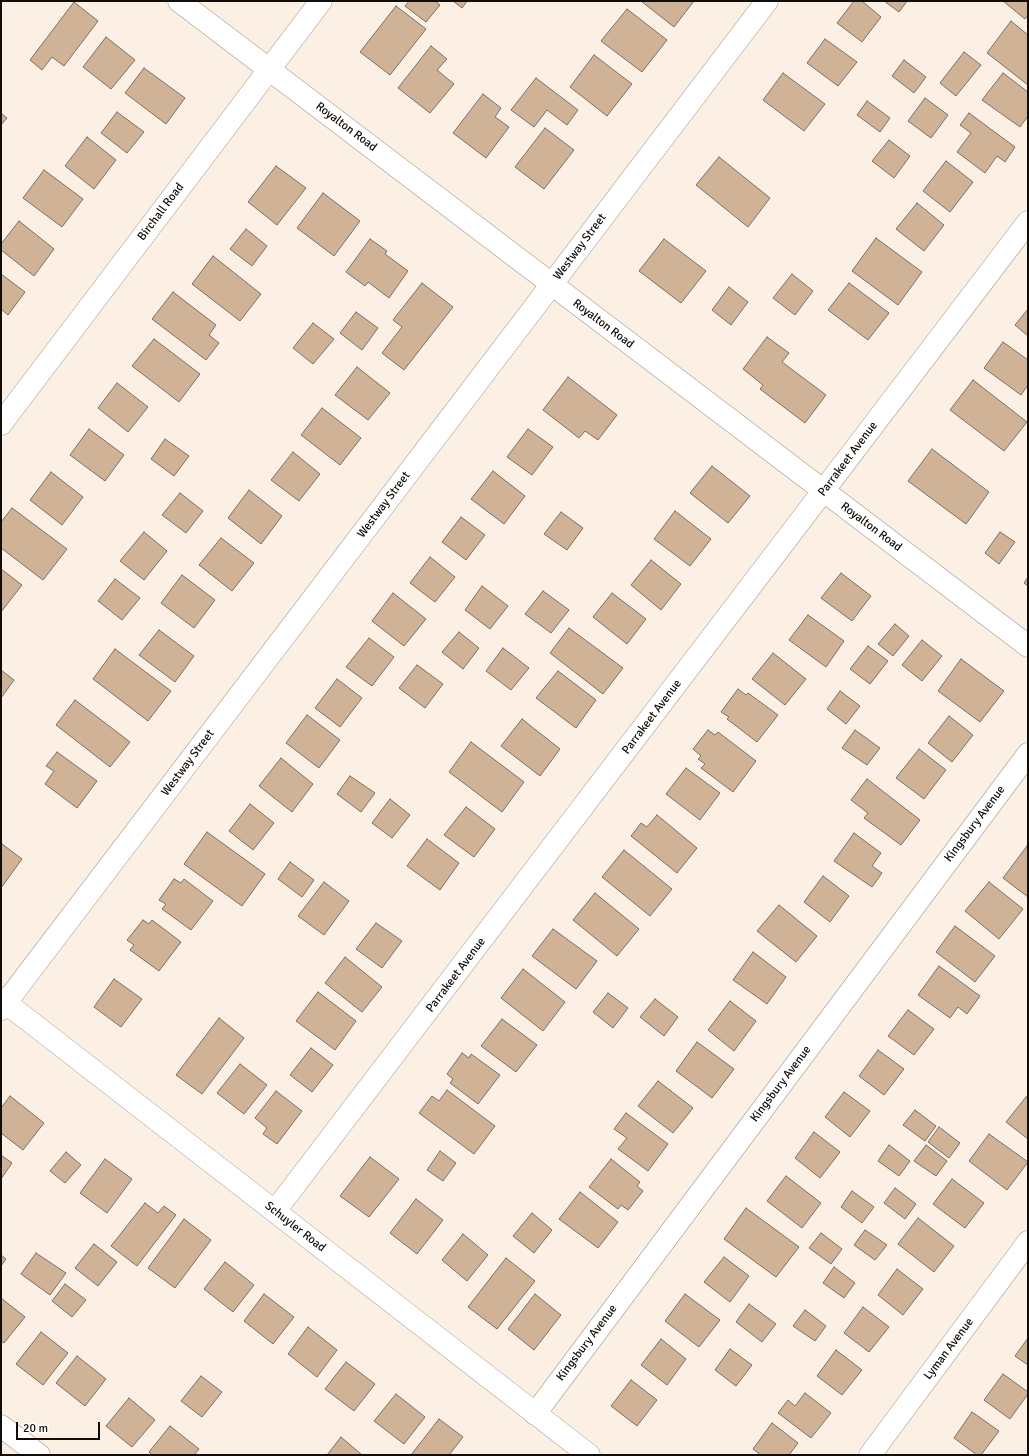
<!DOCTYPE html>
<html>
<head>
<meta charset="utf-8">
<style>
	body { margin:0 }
	#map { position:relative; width:1029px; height:1456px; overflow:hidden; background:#fcefe4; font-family:Signika,sans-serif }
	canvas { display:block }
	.frame { position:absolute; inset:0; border:2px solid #110d09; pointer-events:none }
	.scale { position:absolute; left:16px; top:1422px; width:84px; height:18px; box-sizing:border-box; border:2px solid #110d09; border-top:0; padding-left:5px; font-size:12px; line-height:14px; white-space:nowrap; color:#110d09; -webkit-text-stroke:3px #fff; paint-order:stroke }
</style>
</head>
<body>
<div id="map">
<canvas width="1029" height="1456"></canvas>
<div class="frame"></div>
<div class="scale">20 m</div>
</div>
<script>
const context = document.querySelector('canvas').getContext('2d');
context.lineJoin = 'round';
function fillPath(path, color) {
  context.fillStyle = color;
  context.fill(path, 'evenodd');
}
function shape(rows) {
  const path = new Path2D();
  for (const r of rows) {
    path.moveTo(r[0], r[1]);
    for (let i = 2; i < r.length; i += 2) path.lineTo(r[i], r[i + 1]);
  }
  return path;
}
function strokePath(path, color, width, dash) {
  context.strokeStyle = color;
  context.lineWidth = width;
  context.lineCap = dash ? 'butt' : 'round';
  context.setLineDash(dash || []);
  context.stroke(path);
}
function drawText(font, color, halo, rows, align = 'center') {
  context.font = font + ' Signika,sans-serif';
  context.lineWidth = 3;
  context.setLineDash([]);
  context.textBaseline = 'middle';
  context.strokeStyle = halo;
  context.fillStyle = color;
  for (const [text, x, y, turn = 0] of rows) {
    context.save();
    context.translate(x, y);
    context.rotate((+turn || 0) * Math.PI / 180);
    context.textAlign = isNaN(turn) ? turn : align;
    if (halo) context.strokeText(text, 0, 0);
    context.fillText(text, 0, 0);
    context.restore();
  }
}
const building = shape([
	[409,1,435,1,440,5,426,22,405,6,409,1],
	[453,1,467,1,462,8,453,1],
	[641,1,694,1,674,27,641,1],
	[854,1,862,1,881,17,862,42,837,23,854,1],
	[884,1,907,1,899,12,884,1],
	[1003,1,1028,1,1028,15,1025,19,1003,1],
	[74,2,98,21,64,66,52,57,42,70,30,60,74,2],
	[396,6,426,29,390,75,360,52,396,6],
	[627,9,667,40,642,72,601,41,627,9],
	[1011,21,1028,35,1028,85,987,53,1011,21],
	[106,37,135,60,111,89,83,67,106,37],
	[825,39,857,62,838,86,807,63,825,39],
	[431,46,447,59,437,70,454,84,430,113,398,88,431,46],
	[964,52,981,65,956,96,940,83,964,52],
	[594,55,632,84,607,116,570,87,594,55],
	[904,60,926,77,914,93,892,76,904,60],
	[144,68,185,98,166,124,125,93,144,68],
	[783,73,825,104,804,131,763,100,783,73],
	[1003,73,1028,92,1028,116,1020,127,982,100,1003,73],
	[536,78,578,110,567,125,547,110,534,127,511,110,536,78],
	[483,94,501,108,495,117,509,127,486,158,453,133,483,94],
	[925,98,948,115,931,138,908,121,925,98],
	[867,101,890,118,880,132,857,115,867,101],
	[117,112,144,132,127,153,101,133,117,112],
	[1,113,7,118,1,125,1,113],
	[969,113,1015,147,1005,162,997,156,985,173,957,152,971,133,960,125,969,113],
	[545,128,574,150,544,189,515,167,545,128],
	[87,137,116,160,94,189,65,166,87,137],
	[889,140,910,156,894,178,872,161,889,140],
	[719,157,770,198,748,227,696,185,719,157],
	[946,161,973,182,950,212,923,191,946,161],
	[276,166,306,188,277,225,248,202,276,166],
	[44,170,83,199,62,227,23,198,44,170],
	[323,193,360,221,334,256,297,228,323,193],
	[917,203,944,225,924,251,896,229,917,203],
	[19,221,54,249,34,276,1,250,1,244,19,221],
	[246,229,267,246,252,266,230,249,246,229],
	[876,238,922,272,898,305,852,271,876,238],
	[370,239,387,251,385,254,408,271,389,298,368,282,365,286,346,272,370,239],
	[664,239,706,271,681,303,639,271,664,239],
	[213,256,261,294,240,321,192,284,213,256],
	[1,274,25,292,8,315,1,309,1,274],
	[792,274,813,291,795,315,773,298,792,274],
	[422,283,453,307,404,370,382,353,402,327,393,320,422,283],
	[849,283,889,313,868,340,828,310,849,283],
	[729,287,748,302,731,325,712,310,729,287],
	[173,292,216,325,209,335,219,343,206,360,152,319,173,292],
	[1028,309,1028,336,1015,325,1028,309],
	[356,312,378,328,362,350,340,333,356,312],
	[313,323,334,339,313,364,293,348,313,323],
	[767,337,789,353,782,362,826,395,805,423,760,389,763,385,743,369,767,337],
	[154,339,200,374,179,402,132,366,154,339],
	[1003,342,1028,360,1028,385,1021,395,984,368,1003,342],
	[357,367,390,393,368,420,335,395,357,367],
	[568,377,617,415,598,440,585,431,579,438,543,410,568,377],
	[973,380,1027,422,1004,451,950,410,973,380],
	[117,383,148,407,128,432,98,408,117,383],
	[322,408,361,438,340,465,301,435,322,408],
	[89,429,124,455,105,481,70,455,89,429],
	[528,429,553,447,532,475,507,457,528,429],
	[165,439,189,456,174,476,151,459,165,439],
	[932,449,989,492,966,524,908,481,932,449],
	[293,452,320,474,299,501,271,480,293,452],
	[712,466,750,496,728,523,690,493,712,466],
	[493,471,525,496,504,524,471,499,493,471],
	[51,472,83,497,62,525,30,500,51,472],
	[249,490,282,516,261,544,228,518,249,490],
	[180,493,203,511,186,533,162,515,180,493],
	[12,508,67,549,43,580,1,548,1,522,12,508],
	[675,511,711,539,690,566,654,539,675,511],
	[561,512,583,528,567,550,544,534,561,512],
	[461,517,485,535,466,560,442,542,461,517],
	[144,532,167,551,144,580,120,561,144,532],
	[1000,532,1015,542,999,564,985,553,1000,532],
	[221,538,254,563,232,591,199,565,221,538],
	[430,557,455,577,435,602,410,583,430,557],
	[651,560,681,584,661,610,631,585,651,560],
	[1,569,22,585,1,612,1,569],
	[841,573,871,596,852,621,821,598,841,573],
	[182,575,215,600,194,628,161,603,182,575],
	[1028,577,1028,586,1024,583,1028,577],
	[115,579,140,598,122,620,98,601,115,579],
	[482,586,508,606,490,629,465,610,482,586],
	[543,591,569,610,551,633,525,614,543,591],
	[393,593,426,619,404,646,372,621,393,593],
	[612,593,646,619,627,644,593,617,612,593],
	[808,615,844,641,826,667,789,640,808,615],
	[895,624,909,636,893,656,878,644,895,624],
	[569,628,623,668,603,694,550,653,569,628],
	[159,630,194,656,175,682,139,655,159,630],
	[459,632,479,648,463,669,442,652,459,632],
	[369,638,394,657,372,686,346,667,369,638],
	[922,640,942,656,922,681,902,665,922,640],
	[868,646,888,661,870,684,850,669,868,646],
	[503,648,529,668,511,690,486,671,503,648],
	[115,649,171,691,148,721,93,679,115,649],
	[773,653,806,679,785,705,752,679,773,653],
	[961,659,1004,691,980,722,938,691,961,659],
	[417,665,443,684,425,708,399,688,417,665],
	[1,670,14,680,1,698,1,670],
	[558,671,596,700,576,728,536,698,558,671],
	[337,679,362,698,340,727,315,708,337,679],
	[738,689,746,695,748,693,778,715,757,742,727,719,729,717,721,712,738,689],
	[840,691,860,706,846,724,827,709,840,691],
	[75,700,130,742,110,767,56,725,75,700],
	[307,715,340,740,319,768,286,743,307,715],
	[949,716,973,735,952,762,928,743,949,716],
	[522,719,560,749,540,776,501,746,522,719],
	[708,730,715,735,718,732,756,761,733,792,701,768,705,764,698,759,701,756,693,749,708,730],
	[855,730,880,748,867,765,842,748,855,730],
	[471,742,524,782,502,812,449,772,471,742],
	[919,749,946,770,924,799,896,778,919,749],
	[57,752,97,781,77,808,45,784,54,771,46,766,57,752],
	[281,758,313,784,292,812,259,786,281,758],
	[686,768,720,793,700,820,666,794,686,768],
	[350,776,375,793,361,812,337,794,350,776],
	[867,779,920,820,901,845,864,818,868,813,851,800,867,779],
	[390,799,410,815,392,838,372,823,390,799],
	[250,804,274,823,253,850,229,831,250,804],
	[466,807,495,829,474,857,444,835,466,807],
	[657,815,697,848,677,873,631,836,641,823,647,827,657,815],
	[207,832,265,874,242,906,184,864,207,832],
	[854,833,881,853,872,866,882,873,872,887,834,861,854,833],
	[427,839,459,863,440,890,407,866,427,839],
	[2,844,22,859,1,888,1,846,2,844],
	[1027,846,1028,847,1028,897,1003,878,1027,846],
	[624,850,672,889,650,916,602,877,624,850],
	[290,862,314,880,302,897,278,879,290,862],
	[823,876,849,896,830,922,804,902,823,876],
	[174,879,181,883,184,879,213,901,191,930,162,909,166,904,159,900,174,879],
	[324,882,349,901,324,935,298,916,324,882],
	[989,882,1023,909,999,939,965,911,989,882],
	[595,893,639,929,617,956,573,920,595,893],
	[779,905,817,936,796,962,757,931,779,905],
	[143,920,149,924,152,920,181,942,159,971,130,950,134,945,127,940,143,920],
	[376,923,402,941,382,968,356,949,376,923],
	[955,926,995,956,975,982,936,952,955,926],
	[553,929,597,961,576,989,532,956,553,929],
	[753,952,786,977,767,1004,733,980,753,952],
	[345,957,382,987,362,1012,325,983,345,957],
	[939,966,980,996,967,1014,958,1007,950,1018,918,995,939,966],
	[523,969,565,1002,543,1031,501,998,523,969],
	[114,979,142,999,121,1027,94,1007,114,979],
	[318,992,356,1021,335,1050,296,1021,318,992],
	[608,993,628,1008,613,1028,593,1012,608,993],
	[655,999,678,1017,664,1036,640,1017,655,999],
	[730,1001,756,1021,734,1051,708,1030,730,1001],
	[908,1010,934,1029,914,1055,888,1036,908,1010],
	[219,1018,244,1038,202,1094,176,1075,219,1018],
	[502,1019,537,1045,516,1072,481,1046,502,1019],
	[697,1042,734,1069,712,1098,676,1071,697,1042],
	[311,1048,333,1065,312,1092,290,1075,311,1048],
	[878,1050,904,1069,884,1095,859,1076,878,1050],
	[462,1053,469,1058,471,1054,500,1075,478,1104,450,1083,453,1079,447,1074,462,1053],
	[240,1064,267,1085,244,1114,217,1093,240,1064],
	[658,1081,693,1108,673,1133,638,1106,658,1081],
	[447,1090,495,1126,474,1154,419,1113,432,1096,439,1101,447,1090],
	[276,1091,302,1111,277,1144,263,1134,267,1128,255,1118,276,1091],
	[844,1092,870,1111,850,1137,825,1117,844,1092],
	[10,1096,44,1123,23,1150,1,1133,1,1108,10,1096],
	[1026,1097,1028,1098,1028,1139,1006,1122,1026,1097],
	[915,1110,936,1126,925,1141,903,1125,915,1110],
	[626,1113,668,1144,648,1171,618,1149,627,1138,614,1129,626,1113],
	[939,1127,960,1143,949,1158,928,1142,939,1127],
	[814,1132,840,1152,820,1178,795,1158,814,1132],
	[989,1134,1028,1162,1007,1190,969,1161,989,1134],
	[889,1145,910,1161,899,1176,878,1161,889,1145],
	[926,1145,947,1161,936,1176,914,1161,926,1145],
	[440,1151,456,1163,443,1181,427,1170,440,1151],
	[66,1152,81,1165,65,1183,50,1171,66,1152],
	[1,1155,12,1163,1,1179,1,1155],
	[370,1157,399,1179,369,1217,340,1196,370,1157],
	[105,1159,132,1179,107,1213,80,1193,105,1159],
	[611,1159,640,1182,637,1186,643,1191,628,1210,621,1205,618,1209,589,1187,611,1159],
	[786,1176,821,1203,802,1228,767,1201,786,1176],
	[952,1179,984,1203,965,1228,933,1204,952,1179],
	[895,1188,916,1204,905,1219,884,1203,895,1188],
	[852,1191,874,1207,862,1223,841,1207,852,1191],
	[580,1192,618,1222,598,1248,559,1219,580,1192],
	[416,1199,443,1220,417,1254,390,1233,416,1199],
	[145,1203,158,1213,164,1206,176,1215,137,1266,111,1246,145,1203],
	[746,1208,799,1247,776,1277,724,1239,746,1208],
	[532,1213,552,1230,534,1253,513,1236,532,1213],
	[918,1218,954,1246,934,1272,898,1244,918,1218],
	[184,1219,211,1240,175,1288,148,1268,184,1219],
	[865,1230,887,1245,875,1260,854,1245,865,1230],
	[821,1233,842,1249,831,1264,809,1248,821,1233],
	[463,1234,488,1255,467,1281,442,1260,463,1234],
	[94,1244,117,1262,98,1286,75,1268,94,1244],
	[36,1253,66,1273,50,1295,21,1274,36,1253],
	[1,1255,6,1259,1,1266,1,1255],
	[724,1257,749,1276,730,1302,704,1282,724,1257],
	[506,1258,535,1281,497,1329,468,1307,506,1258],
	[225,1262,254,1285,233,1312,204,1289,225,1262],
	[834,1267,855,1283,844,1298,823,1283,834,1267],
	[897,1269,923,1289,903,1315,878,1295,897,1269],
	[65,1284,86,1300,72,1317,52,1301,65,1284],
	[264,1294,294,1317,273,1344,244,1321,264,1294],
	[535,1294,561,1315,534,1350,508,1329,535,1294],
	[685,1294,720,1320,699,1347,665,1321,685,1294],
	[1,1298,25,1317,4,1343,1,1341,1,1298],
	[749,1304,776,1324,762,1342,736,1322,749,1304],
	[863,1307,889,1327,869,1352,844,1333,863,1307],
	[805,1310,826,1326,815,1341,793,1326,805,1310],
	[308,1327,337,1350,317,1377,288,1354,308,1327],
	[41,1332,68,1353,43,1385,16,1364,41,1332],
	[1028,1338,1028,1365,1015,1356,1028,1338],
	[661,1339,686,1359,667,1385,641,1365,661,1339],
	[730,1349,752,1365,736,1386,715,1370,730,1349],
	[836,1350,862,1370,842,1395,817,1376,836,1350],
	[77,1356,106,1379,85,1406,56,1383,77,1356],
	[346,1362,375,1384,354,1411,325,1389,346,1362],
	[1003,1374,1028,1392,1028,1394,1010,1419,984,1400,1003,1374],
	[201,1376,222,1392,202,1417,181,1401,201,1376],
	[631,1380,657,1400,637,1426,611,1406,631,1380],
	[805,1393,831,1413,811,1438,778,1413,788,1400,795,1406,805,1393],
	[396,1394,425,1417,404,1444,374,1421,396,1394],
	[129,1398,155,1420,132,1447,106,1426,129,1398],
	[972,1412,999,1431,981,1455,977,1455,954,1438,972,1412],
	[439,1419,463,1437,449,1455,411,1455,439,1419],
	[772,1423,798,1443,789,1455,761,1455,753,1449,772,1423],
	[170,1426,199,1449,194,1455,152,1455,149,1452,170,1426],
	[341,1437,362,1455,327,1455,341,1437]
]);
fillPath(building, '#d0b397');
strokePath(building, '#7a6f65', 1);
const minor = shape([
	[179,1,1028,646],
	[1,424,321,1],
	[1,999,589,1455],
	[1,1009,767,1],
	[275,1211,1028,222],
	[535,1414,1028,754],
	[1,1426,39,1455],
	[870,1455,1028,1242]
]);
strokePath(minor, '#a2968c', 23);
strokePath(minor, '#fff', 22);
drawText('12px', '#110d09', '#fff', [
	["Royalton Road",346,127,37],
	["Birchall Road",161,212,-53],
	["Westway Street",580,247,-53],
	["Royalton Road",603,324,37],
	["Parrakeet Avenue",848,459,-53],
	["Westway Street",384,505,-53],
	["Royalton Road",871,527,37],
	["Parrakeet Avenue",652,717,-53],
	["Westway Street",188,763,-53],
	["Kingsbury Avenue",975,824,-53],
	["Parrakeet Avenue",456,975,-53],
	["Kingsbury Avenue",781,1084,-53],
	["Schuyler Road",295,1227,38],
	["Kingsbury Avenue",587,1343,-53],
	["Lyman Avenue",949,1349,-53]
]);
</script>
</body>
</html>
